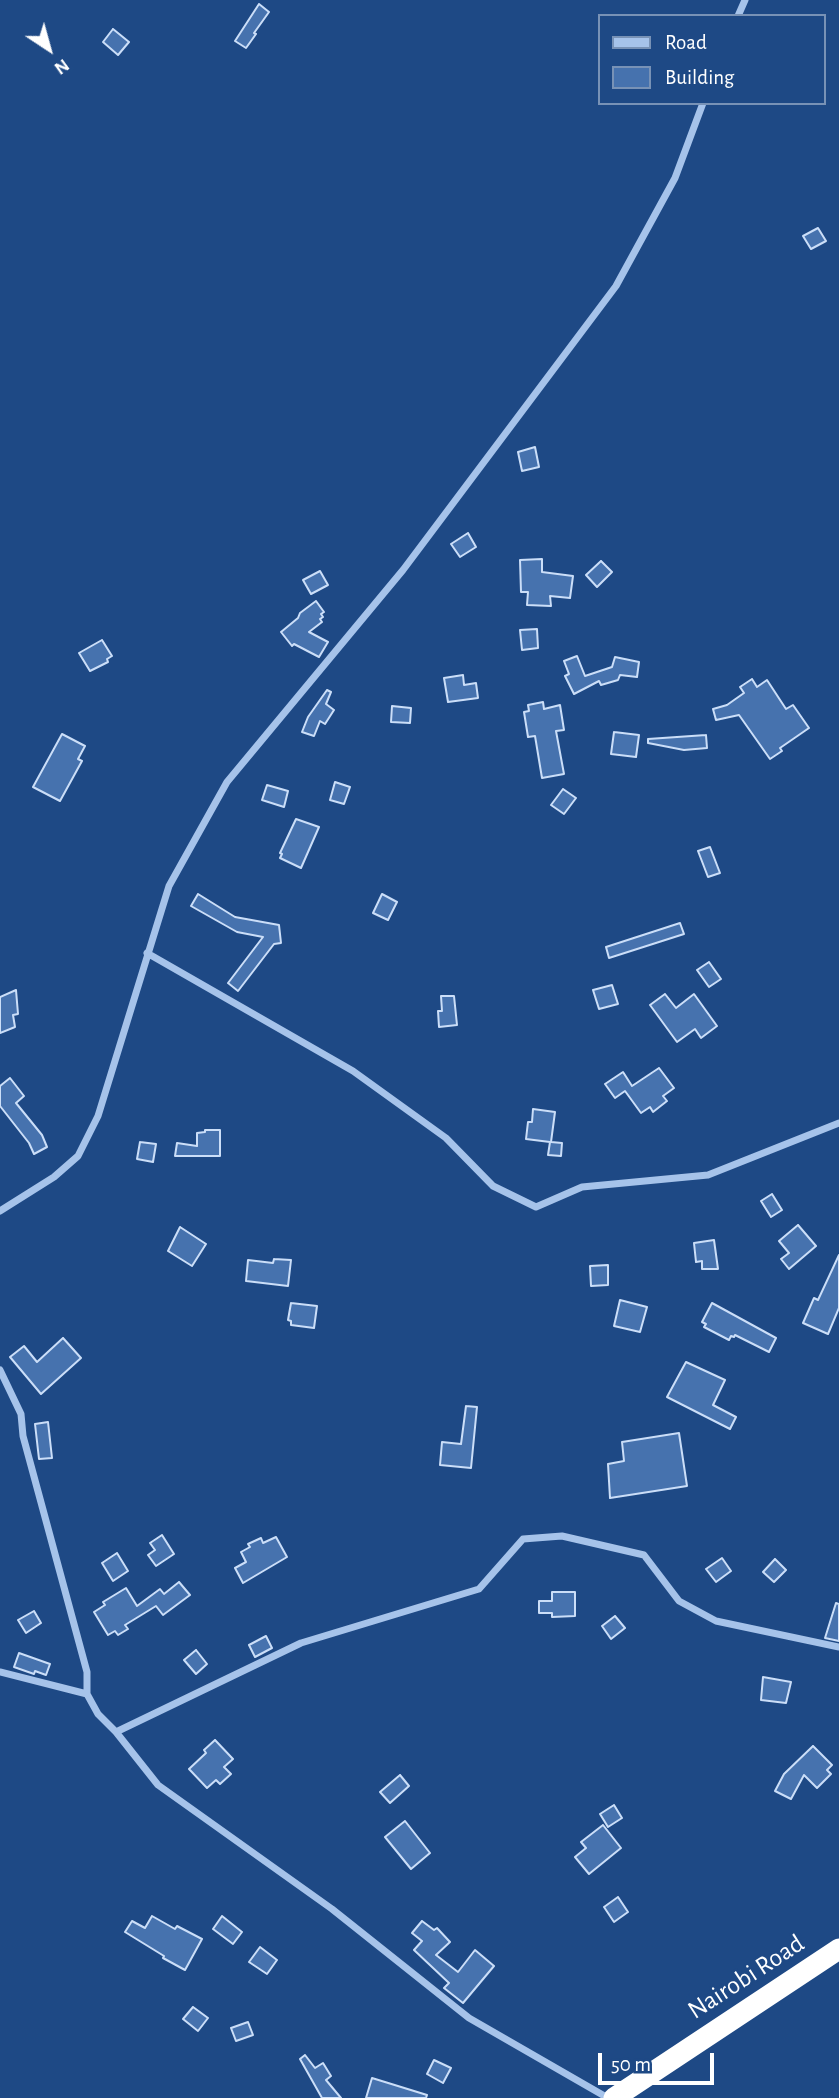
<!DOCTYPE html>
<html>
<head>
<meta charset="utf-8">
<style>
	body { margin:0 }
	#map { position:relative; width:839px; height:2098px; overflow:hidden; background:#1e4985; font-family:"Alegreya Sans",sans-serif }
	canvas { display:block }
	.legend { position:absolute; left:598px; top:14px; width:228px; height:91px; box-sizing:border-box; background:#1e4985; border:2px solid #7892b6; margin:0; padding:9px 12px; list-style:none; font-size:21px; color:#fff }
	.legend li { display:flex; align-items:center; gap:14px; height:35px }
	.legend b { width:35px; border:2px solid #7892b6 }
	.north { position:absolute; left:14px; top:14px; width:70px; height:70px; -webkit-text-stroke:5px #1e4985; paint-order:stroke; rotate:144deg; font-size:19px; font-weight:700; line-height:28px; text-align:center; color:#fff }
	.north::after { content:''; display:block; margin:auto; width:24px; height:32px; background:#fff; clip-path:polygon(50% 0,100% 100%,50% 72%,0 100%) }
	.scale { position:absolute; left:598px; top:2053px; width:116px; height:32px; box-sizing:border-box; border:4px solid #fff; border-top:0; padding-left:9px; font-size:21px; line-height:24px; white-space:nowrap; color:#fff; -webkit-text-stroke:5px #1e4985; paint-order:stroke }
</style>
</head>
<body>
<div id="map">
<canvas width="839" height="2098"></canvas>
<ul class="legend">
<li><b style="height:9px;background:#a6c3ea"></b>Road</li>
<li><b style="height:19px;background:#4672ae"></b>Building</li>
</ul>
<div class="north">N</div>
<div class="scale">50 m</div>
</div>
<script>
const context = document.querySelector('canvas').getContext('2d');
context.lineJoin = 'round';
function fillPath(path, color) {
  context.fillStyle = color;
  context.fill(path, 'evenodd');
}
function shape(rows) {
  const path = new Path2D();
  for (const r of rows) {
    path.moveTo(r[0], r[1]);
    for (let i = 2; i < r.length; i += 2) path.lineTo(r[i], r[i + 1]);
  }
  return path;
}
function strokePath(path, color, width, dash) {
  context.strokeStyle = color;
  context.lineWidth = width;
  context.lineCap = dash ? 'butt' : 'round';
  context.setLineDash(dash || []);
  context.stroke(path);
}
function drawText(font, color, halo, rows, align = 'center') {
  context.font = font + ' "Alegreya Sans",sans-serif';
  context.lineWidth = 5;
  context.setLineDash([]);
  context.textBaseline = 'middle';
  context.strokeStyle = halo;
  context.fillStyle = color;
  for (const [text, x, y, turn = 0] of rows) {
    context.save();
    context.translate(x, y);
    context.rotate((+turn || 0) * Math.PI / 180);
    context.textAlign = isNaN(turn) ? turn : align;
    if (halo) context.strokeText(text, 0, 0);
    context.fillText(text, 0, 0);
    context.restore();
  }
}
const building = shape([
	[259,4,269,12,254,33,256,34,246,48,235,41,259,4],
	[113,29,129,42,118,55,103,42,113,29],
	[818,228,826,241,811,249,803,236,818,228],
	[535,447,539,467,522,471,518,452,535,447],
	[468,533,476,547,460,557,451,544,468,533],
	[542,559,542,572,573,576,570,598,550,596,551,606,527,605,528,592,521,592,520,560,542,559],
	[601,561,612,572,597,587,586,575,601,561],
	[320,571,328,585,311,594,303,580,320,571],
	[316,601,324,612,321,614,323,617,320,619,322,622,309,632,328,642,319,657,294,644,292,646,281,632,298,618,300,613,316,601],
	[537,629,538,648,522,650,520,630,537,629],
	[102,640,112,656,107,659,108,662,90,671,79,653,102,640],
	[577,656,585,676,612,667,615,657,639,662,637,677,620,675,618,680,601,685,599,681,574,694,565,676,569,674,564,661,577,656],
	[463,675,464,685,476,683,478,698,448,702,444,678,463,675],
	[752,679,757,687,767,680,786,709,793,705,809,728,780,748,782,751,770,759,739,715,716,720,713,709,727,705,744,693,740,687,752,679],
	[327,690,331,692,326,704,334,710,325,724,320,721,314,736,302,732,308,717,327,690],
	[543,702,544,709,560,705,564,730,556,731,564,774,542,778,535,736,528,737,524,712,529,711,528,705,543,702],
	[392,706,411,708,410,723,391,722,392,706],
	[614,732,639,735,636,757,611,754,614,732],
	[62,734,85,746,78,759,82,761,60,801,33,787,62,734],
	[706,735,707,748,684,750,648,743,648,739,706,735],
	[335,782,350,787,344,804,330,800,335,782],
	[267,785,288,791,284,807,262,800,267,785],
	[563,789,576,798,564,814,551,805,563,789],
	[296,819,319,827,301,868,280,858,282,854,280,853,296,819],
	[710,847,720,873,708,877,698,851,710,847],
	[198,894,235,917,279,925,281,943,274,944,238,991,228,983,263,937,237,932,191,906,198,894],
	[382,894,397,902,388,920,373,913,382,894],
	[680,923,684,934,609,958,606,947,680,923],
	[709,962,721,979,709,987,697,970,709,962],
	[612,985,618,1004,599,1009,593,990,612,985],
	[16,990,18,1014,13,1015,15,1027,0,1033,0,997,16,990],
	[665,994,676,1008,694,994,717,1026,701,1038,695,1029,677,1042,650,1005,665,994],
	[441,996,454,996,457,1025,439,1027,438,1011,442,1011,441,996],
	[659,1068,674,1088,663,1096,667,1101,653,1112,650,1107,641,1113,625,1091,615,1098,605,1084,623,1072,632,1086,659,1068],
	[10,1078,24,1096,16,1103,42,1135,47,1147,34,1154,29,1143,0,1106,0,1086,10,1078],
	[533,1109,555,1112,551,1142,562,1143,561,1156,548,1155,550,1142,526,1139,528,1122,532,1122,533,1109],
	[205,1130,220,1130,220,1156,175,1156,177,1143,197,1146,197,1133,205,1132,205,1130],
	[140,1142,156,1144,153,1162,137,1159,140,1142],
	[772,1194,782,1210,771,1217,761,1201,772,1194],
	[798,1225,816,1246,789,1269,781,1259,789,1253,779,1241,798,1225],
	[180,1227,206,1244,192,1266,168,1251,180,1227],
	[714,1240,718,1269,702,1269,702,1261,696,1262,694,1243,714,1240],
	[839,1255,839,1308,828,1334,803,1323,814,1298,818,1300,839,1255],
	[274,1259,291,1260,288,1286,246,1281,248,1260,273,1263,274,1259],
	[608,1265,608,1285,591,1286,590,1266,608,1265],
	[620,1300,647,1307,640,1332,614,1326,620,1300],
	[291,1303,317,1306,314,1328,291,1325,291,1321,288,1320,291,1303],
	[712,1303,776,1338,769,1352,735,1335,734,1337,731,1336,729,1340,704,1327,706,1324,702,1322,712,1303],
	[63,1338,81,1358,41,1394,10,1357,24,1346,37,1362,63,1338],
	[686,1362,725,1380,713,1405,736,1417,730,1429,667,1397,686,1362],
	[466,1406,477,1407,471,1468,440,1465,442,1442,461,1444,466,1406],
	[48,1422,52,1458,39,1459,35,1424,48,1422],
	[679,1433,687,1486,610,1498,608,1464,624,1461,622,1442,679,1433],
	[162,1535,174,1554,156,1566,148,1555,155,1550,150,1543,162,1535],
	[276,1537,287,1557,243,1583,235,1568,246,1562,241,1552,250,1547,248,1544,261,1538,263,1543,276,1537],
	[117,1553,128,1571,113,1581,102,1563,117,1553],
	[722,1558,731,1571,716,1582,706,1569,722,1558],
	[775,1559,786,1570,774,1582,763,1572,775,1559],
	[179,1582,190,1595,163,1615,156,1606,125,1625,128,1629,118,1635,115,1631,108,1635,94,1612,105,1605,103,1602,126,1588,137,1606,160,1589,164,1594,179,1582],
	[552,1592,575,1592,575,1616,552,1617,552,1613,539,1613,539,1601,552,1601,552,1592],
	[836,1603,839,1604,839,1641,825,1638,836,1603],
	[34,1611,41,1623,26,1633,18,1620,34,1611],
	[615,1616,625,1628,611,1639,602,1626,615,1616],
	[266,1636,272,1648,255,1657,249,1645,266,1636],
	[196,1650,207,1664,196,1674,184,1660,196,1650],
	[19,1653,50,1664,46,1675,35,1671,34,1674,14,1667,19,1653],
	[763,1677,791,1682,786,1703,761,1700,763,1677],
	[215,1740,233,1759,224,1767,231,1774,220,1784,216,1780,207,1788,189,1769,206,1753,204,1750,215,1740],
	[813,1746,832,1765,827,1770,831,1774,817,1788,804,1775,791,1799,775,1791,784,1774,813,1746],
	[400,1775,409,1786,390,1803,380,1792,400,1775],
	[614,1805,622,1818,608,1827,600,1814,614,1805],
	[405,1821,430,1853,411,1869,385,1837,405,1821],
	[603,1825,621,1848,589,1874,575,1857,586,1848,581,1842,603,1825],
	[618,1897,628,1912,614,1922,604,1907,618,1897],
	[152,1916,175,1929,177,1926,202,1939,185,1970,163,1958,164,1956,125,1932,132,1921,145,1928,152,1916],
	[222,1916,242,1932,233,1944,213,1929,222,1916],
	[422,1921,434,1930,437,1928,450,1942,436,1955,458,1972,475,1950,494,1966,463,2003,444,1988,449,1983,414,1950,422,1941,412,1933,422,1921],
	[260,1947,277,1960,267,1974,249,1962,260,1947],
	[193,2007,208,2018,198,2031,183,2019,193,2007],
	[248,2022,253,2035,236,2041,231,2028,248,2022],
	[305,2055,315,2068,323,2063,331,2076,326,2080,341,2098,322,2098,300,2059,305,2055],
	[434,2060,451,2068,443,2083,427,2074,434,2060],
	[372,2078,427,2095,426,2098,366,2098,372,2078]
]);
fillPath(building, '#4672ae');
strokePath(building, '#cbdef8', 2);
strokePath(shape([
	[738,16,745,0],
	[147,953,353,1071,446,1138,493,1186,536,1207,582,1187,708,1175,839,1123],
	[0,1211,54,1177,78,1156,98,1116,169,886,227,782,403,570,616,286,675,178,703,103],
	[0,1370,21,1414,23,1436,87,1672,87,1694,98,1714,116,1732,158,1785,332,1909,469,2018,608,2098],
	[0,1672,87,1694],
	[116,1732,301,1643,479,1589,523,1539,562,1536,644,1555,679,1601,716,1621,839,1647]
]), '#a6c3ea', 7);
strokePath(shape([
	[614,2098,839,1949]
]), '#fff', 21);
drawText('26px', '#fff', '#1e4985', [
	["Nairobi Road",746,1977,-33]
]);
</script>
</body>
</html>
